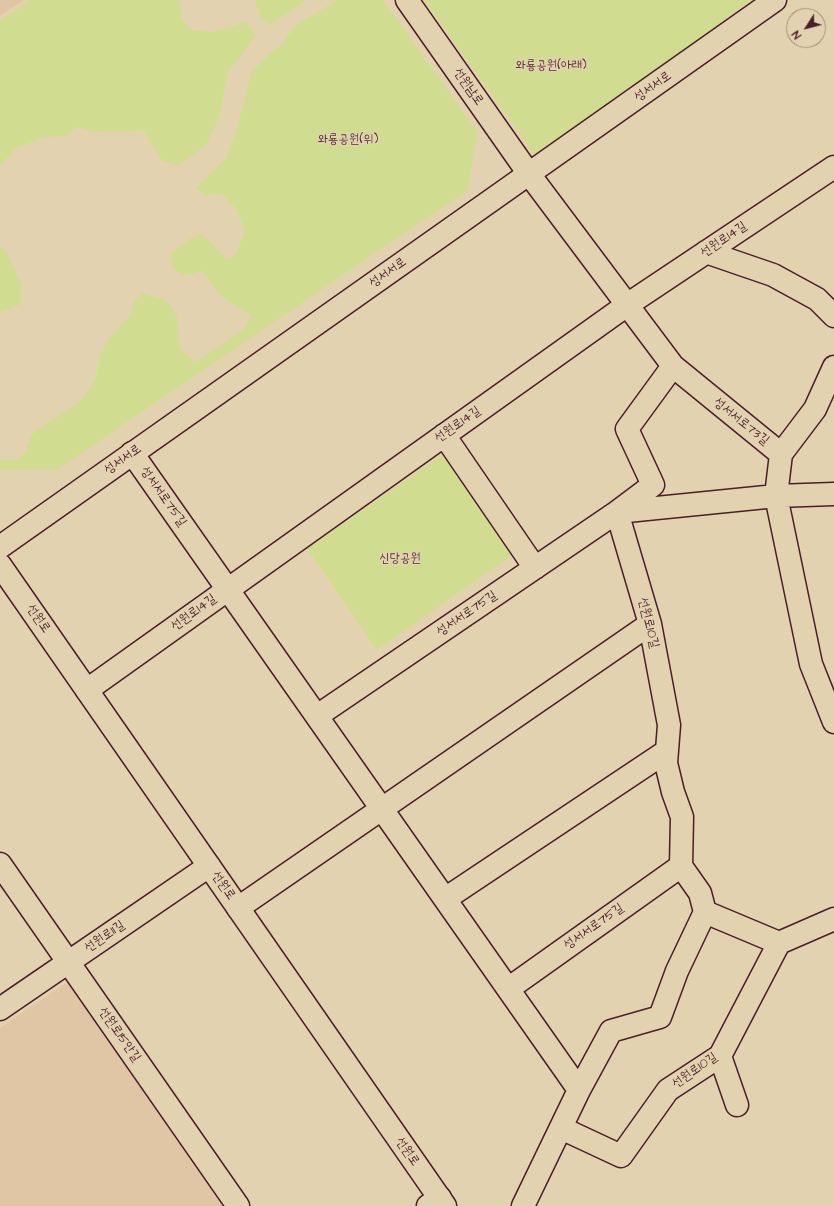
<!DOCTYPE html>
<html>
<head>
<meta charset="utf-8">
<style>
	body { margin:0 }
	#map { position:relative; width:834px; height:1206px; overflow:hidden; background:#e3d2af; font-family:"Architects Daughter",sans-serif }
	canvas { display:block }
	.north { position:absolute; left:786px; top:8px; width:40px; height:40px; box-sizing:border-box; background:#e3d2af; border:1px solid #a68a7a; border-radius:50%; rotate:234deg; font-size:11px; font-weight:700; line-height:16px; text-align:center; color:#4a1f2b }
	.north::after { content:''; display:block; margin:auto; width:14px; height:18px; background:#4a1f2b; clip-path:polygon(50% 0,100% 100%,50% 72%,0 100%) }
</style>
</head>
<body>
<div id="map">
<canvas width="834" height="1206"></canvas>
<div class="north">N</div>
</div>
<script>
const context = document.querySelector('canvas').getContext('2d');
context.lineJoin = 'round';
function fillPath(path, color) {
  context.fillStyle = color;
  context.fill(path, 'evenodd');
}
function shape(rows) {
  const path = new Path2D();
  for (const r of rows) {
    path.moveTo(r[0], r[1]);
    for (let i = 2; i < r.length; i += 2) path.lineTo(r[i], r[i + 1]);
  }
  return path;
}
function strokePath(path, color, width, dash) {
  context.strokeStyle = color;
  context.lineWidth = width;
  context.lineCap = dash ? 'butt' : 'round';
  context.setLineDash(dash || []);
  context.stroke(path);
}
function drawText(font, color, halo, rows, align = 'center') {
  context.font = font + ' "Architects Daughter","Poor Story",sans-serif';
  context.lineWidth = 3;
  context.setLineDash([]);
  context.textBaseline = 'middle';
  context.strokeStyle = halo;
  context.fillStyle = color;
  for (const [text, x, y, turn = 0] of rows) {
    context.save();
    context.translate(x, y);
    context.rotate((+turn || 0) * Math.PI / 180);
    context.textAlign = isNaN(turn) ? turn : align;
    if (halo) context.strokeText(text, 0, 0);
    context.fillText(text, 0, 0);
    context.restore();
  }
}
fillPath(shape([
	[0,0,24,0,0,16],
	[73,978,225,1206,0,1206,0,1028]
]), '#e1c6a6');
fillPath(shape([
	[30,0,179,0,182,19,192,30,214,32,245,22,257,35,227,73,221,110,215,128,205,146,178,166,163,161,150,142,144,131,92,132,76,127,67,136,44,137,15,149,0,166,0,20],
	[256,0,306,0,269,26,259,15,255,3],
	[337,0,383,0,477,131,468,190,58,469,0,469,0,460,18,460,25,452,31,436,38,429,80,402,95,380,100,355,109,339,131,314,134,300,143,293,165,300,177,315,180,349,195,362,244,330,251,315,223,298,202,271,186,276,172,269,171,253,192,237,202,234,226,259,236,254,245,230,236,209,221,193,206,196,196,189,204,179,215,170,226,158,238,125,245,99,250,74,269,54,282,44,296,25],
	[424,0,751,0,537,158],
	[0,246,8,255,22,285,22,304,0,312],
	[444,453,515,553,377,650,307,549]
]), '#d0dd91');
const minor = shape([
	[529,174,673,366,781,454,776,496,811,664,834,722],
	[706,252,773,275,817,299,834,316],
	[444,435,535,568],
	[132,453,579,1090],
	[781,454,815,409,834,367],
	[87,690,627,305,834,167],
	[317,716,617,512,776,496,834,494],
	[0,864,238,1206],
	[445,899,667,751],
	[238,908,650,624],
	[705,912,779,943,834,919],
	[508,989,681,866],
	[0,1009,209,866],
	[720,1056,737,1105],
	[561,1128,621,1156,668,1090,720,1056,779,943],
	[428,1206,440,1198],
	[523,1206,579,1090,611,1031,660,1017,677,971,705,912,700,893,681,866,682,817,673,792,666,763,669,725,650,624,617,512,653,485,627,429,673,366]
]);
const tertiary = shape([
	[407,0,529,174]
]);
const secondary = shape([
	[0,547,775,0],
	[0,565,445,1206]
]);
strokePath(minor, '#4a1f2b', 25);
strokePath(tertiary, '#4a1f2b', 25);
strokePath(secondary, '#4a1f2b', 25);
strokePath(minor, '#e3d2af', 22);
strokePath(tertiary, '#e3d2af', 22);
strokePath(secondary, '#e3d2af', 22);
drawText('13px', '#573235', '#e3d2af', [
	["와룡공원(아래)",551,66],
	["와룡공원(위)",348,140],
	["신당공원",400,559]
]);
drawText('13px', '#4a1f2b', '#e3d2af', [
	["선원남로",468,87,55],
	["성서서로",653,87,-35],
	["선원로14길",724,240,-34],
	["성서서로",388,273,-35],
	["성서서로73길",741,422,39],
	["선원로14길",458,425,-35],
	["성서서로",123,460,-35],
	["성서서로75길",163,497,55],
	["선원로14길",194,613,-36],
	["성서서로75길",467,614,-34],
	["선원로",38,619,55],
	["선원로10길",648,623,76],
	["선원로",223,886,55],
	["성서서로75길",594,927,-35],
	["선원로11길",105,937,-34],
	["선원로15안길",119,1035,55],
	["선원로10길",695,1071,-35],
	["선원로",407,1152,55]
]);
</script>
</body>
</html>
